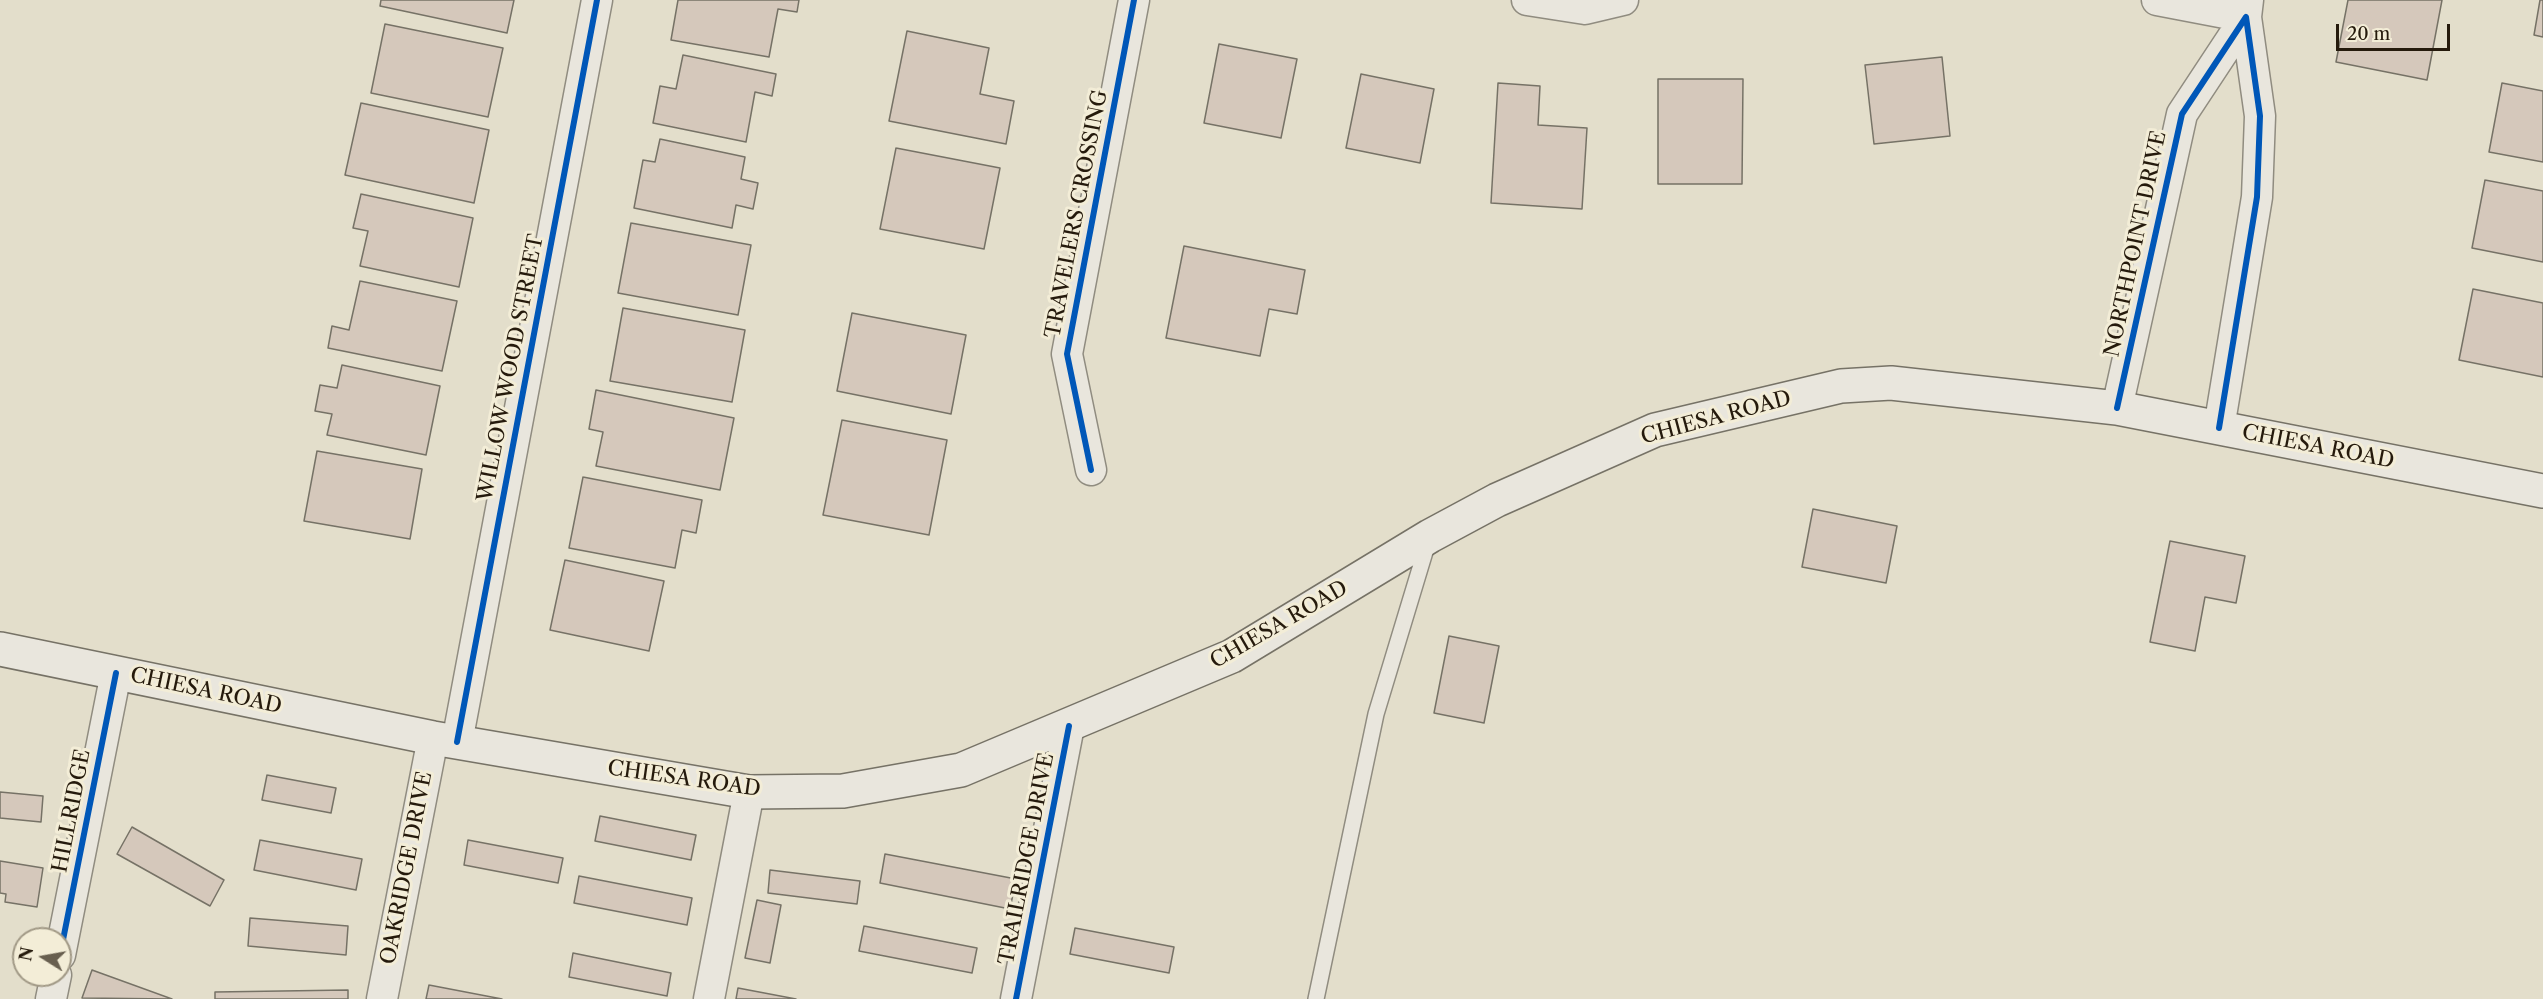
<!DOCTYPE html>
<html>
<head>
<meta charset="utf-8">
<style>
	body { margin:0 }
	#map { position:relative; width:2543px; height:999px; overflow:hidden; background:#e3decb; font-family:"Libre Caslon Text",serif }
	canvas { display:block }
	.north { position:absolute; left:12px; top:927px; width:60px; height:60px; box-sizing:border-box; background:#f3edd7; border:2px solid #a19986; border-radius:50%; rotate:281deg; font-size:16px; font-weight:700; line-height:24px; text-align:center; color:#251a0c }
	.north::after { content:''; display:block; margin:auto; width:21px; height:27px; background:#685f4f; clip-path:polygon(50% 0,100% 100%,50% 72%,0 100%) }
	.scale { position:absolute; left:2336px; top:24px; width:114px; height:27px; box-sizing:border-box; border:3px solid #251a0c; border-top:0; padding-left:8px; font-size:18px; line-height:21px; white-space:nowrap; color:#251a0c; -webkit-text-stroke:4px #f3edd7; paint-order:stroke }
</style>
</head>
<body>
<div id="map">
<canvas width="2543" height="999"></canvas>
<div class="north">N</div>
<div class="scale">20 m</div>
</div>
<script>
const context = document.querySelector('canvas').getContext('2d');
context.lineJoin = 'round';
function fillPath(path, color) {
  context.fillStyle = color;
  context.fill(path, 'evenodd');
}
function shape(rows) {
  const path = new Path2D();
  for (const r of rows) {
    path.moveTo(r[0], r[1]);
    for (let i = 2; i < r.length; i += 2) path.lineTo(r[i], r[i + 1]);
  }
  return path;
}
function strokePath(path, color, width, dash) {
  context.strokeStyle = color;
  context.lineWidth = width;
  context.lineCap = dash ? 'butt' : 'round';
  context.setLineDash(dash || []);
  context.stroke(path);
}
function drawText(font, color, halo, rows, align = 'center') {
  context.font = font + ' "Libre Caslon Text",serif';
  context.lineWidth = 6;
  context.setLineDash([]);
  context.textBaseline = 'middle';
  context.strokeStyle = halo;
  context.fillStyle = color;
  for (const [text, x, y, turn = 0] of rows) {
    context.save();
    context.translate(x, y);
    context.rotate((+turn || 0) * Math.PI / 180);
    context.textAlign = isNaN(turn) ? turn : align;
    if (halo) context.strokeText(text, 0, 0);
    context.fillText(text, 0, 0);
    context.restore();
  }
}
const building = shape([
	[381,0,514,0,507,33,380,6,381,0],
	[678,0,799,0,797,12,778,9,769,57,671,40,678,0],
	[2348,0,2442,0,2427,80,2336,62,2348,0],
	[2540,0,2543,0,2543,37,2534,35,2540,0],
	[385,24,503,48,488,117,371,93,385,24],
	[907,31,989,48,980,94,1014,101,1006,144,889,121,907,31],
	[1219,44,1297,59,1281,138,1204,123,1219,44],
	[683,55,776,74,772,96,755,92,746,142,653,123,660,86,676,89,683,55],
	[1942,57,1950,136,1874,144,1865,65,1942,57],
	[1361,74,1434,89,1420,163,1346,148,1361,74],
	[1658,79,1743,79,1742,184,1658,184,1658,79],
	[1498,83,1540,86,1538,125,1587,128,1582,209,1491,203,1498,83],
	[2502,83,2543,91,2543,162,2489,152,2502,83],
	[361,103,489,130,474,203,345,175,361,103],
	[660,139,745,157,741,179,758,183,753,209,736,205,732,228,634,208,643,160,655,162,660,139],
	[896,148,1000,168,984,249,880,229,896,148],
	[2485,180,2543,191,2543,262,2472,248,2485,180],
	[361,194,473,218,459,287,360,266,368,231,353,228,361,194],
	[631,223,751,245,738,315,618,293,631,223],
	[1184,246,1305,270,1297,314,1269,309,1260,356,1166,338,1184,246],
	[360,281,457,301,442,371,328,348,332,326,349,330,360,281],
	[2473,289,2543,303,2543,377,2459,360,2473,289],
	[623,308,745,330,732,402,610,381,623,308],
	[852,313,966,335,951,414,837,391,852,313],
	[342,365,440,386,426,455,327,435,332,414,315,411,320,385,337,388,342,365],
	[596,390,734,418,720,490,596,466,603,432,589,429,596,390],
	[842,420,947,440,929,535,823,515,842,420],
	[317,451,422,469,410,539,304,521,317,451],
	[583,477,702,500,696,533,682,530,675,568,569,548,583,477],
	[1813,509,1897,526,1886,583,1802,567,1813,509],
	[2170,541,2245,556,2236,603,2205,597,2195,651,2150,642,2170,541],
	[565,560,664,581,649,651,550,630,565,560],
	[1449,636,1499,646,1484,723,1434,713,1449,636],
	[267,775,336,788,331,813,262,800,267,775],
	[0,792,43,796,41,822,0,818,0,792],
	[600,816,696,835,691,860,595,841,600,816],
	[132,827,224,880,210,906,117,854,132,827],
	[260,840,362,859,356,890,254,870,260,840],
	[468,840,563,858,558,883,464,865,468,840],
	[885,854,1016,879,1010,909,880,883,885,854],
	[0,861,43,868,37,907,5,902,6,894,0,893,0,861],
	[770,870,860,881,857,904,768,893,770,870],
	[579,876,692,898,687,925,574,903,579,876],
	[757,900,781,905,770,963,745,958,757,900],
	[250,918,348,926,346,955,248,946,250,918],
	[864,926,977,948,972,973,859,951,864,926],
	[1075,928,1174,947,1169,973,1070,954,1075,928],
	[573,953,671,973,667,996,569,977,573,953],
	[92,970,172,999,82,998,92,970],
	[429,985,502,999,426,999,429,985],
	[738,988,796,999,736,999,738,988],
	[348,990,348,999,215,999,215,992,348,990]
]);
fillPath(building, '#d5c8bb');
strokePath(building, '#767266', 1.5);
const service = shape([
	[1316,999,1376,714,1428,542]
]);
const minor = shape([
	[1527,0,1585,9,1623,0],
	[2157,0,2246,17,2248,0],
	[2117,408,2182,114,2246,17,2260,116,2257,197,2219,428],
	[1091,470,1067,354,1134,0],
	[457,742,597,0],
	[60,955,116,673],
	[51,999,56,975],
	[382,999,433,738],
	[709,999,749,792],
	[1016,999,1069,726]
]);
const secondary = shape([
	[0,649,433,738,749,792,843,791,961,770,1232,656,1430,536,1497,500,1655,430,1841,386,1891,383,2117,408,2543,491]
]);
strokePath(service, '#908c80', 18);
strokePath(minor, '#908c80', 33);
strokePath(secondary, '#767266', 36);
strokePath(service, '#e9e6dd', 15);
strokePath(minor, '#e9e6dd', 30);
strokePath(secondary, '#e9e6dd', 33);
strokePath(shape([
	[2117,408,2182,114,2246,17,2260,116,2257,197,2219,428],
	[1091,470,1067,354,1134,0],
	[457,742,597,0],
	[60,955,116,673],
	[1016,999,1069,726]
]), '#0057b8', 6);
drawText('21px', '#251a0c', '#f3edd7', [
	["TRAVELERS CROSSING",1077,214,-79],
	["NORTHPOINT DRIVE",2136,244,-78],
	["WILLOW WOOD STREET",511,368,-79],
	["CHIESA ROAD",1716,418,-15],
	["CHIESA ROAD",2318,447,11],
	["CHIESA ROAD",1279,625,-30],
	["CHIESA ROAD",206,691,12],
	["CHIESA ROAD",684,779,8],
	["HILLRIDGE",72,811,-79],
	["TRAILRIDGE DRIVE",1027,859,-79],
	["OAKRIDGE DRIVE",407,868,-79]
]);
</script>
</body>
</html>
